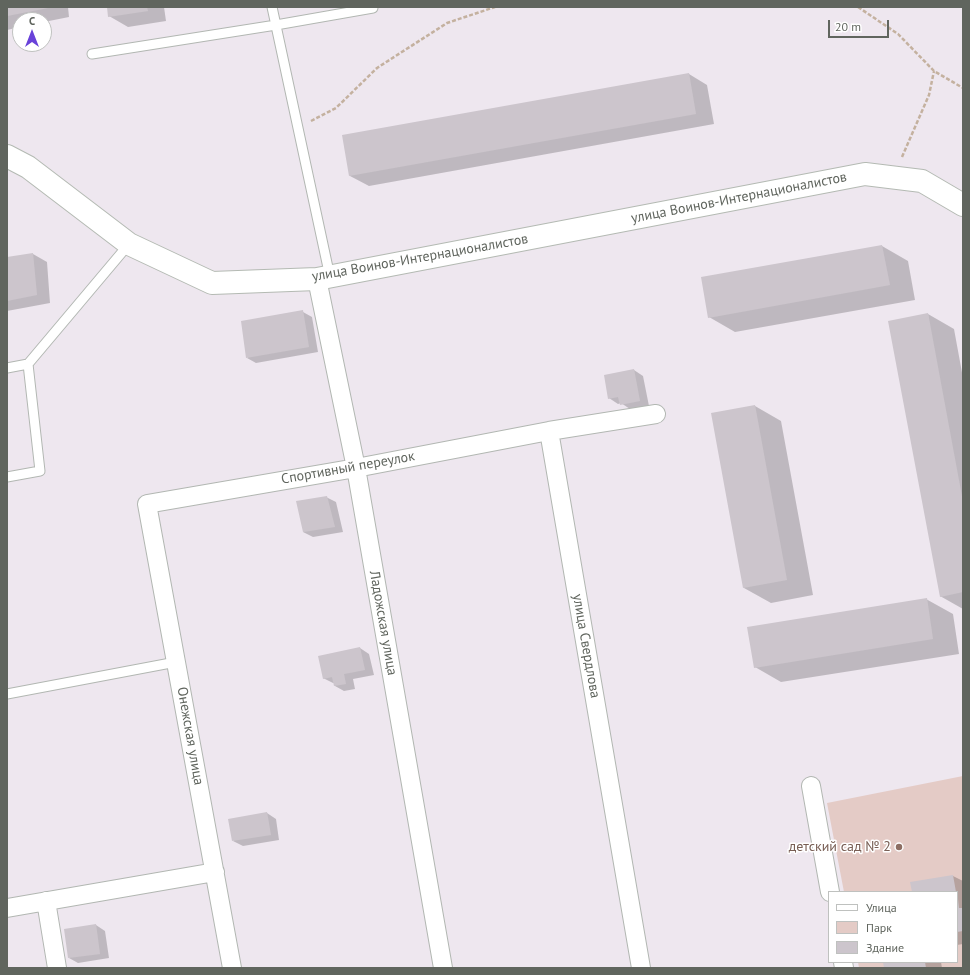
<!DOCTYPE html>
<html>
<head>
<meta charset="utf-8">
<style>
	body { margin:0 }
	#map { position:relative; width:970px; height:975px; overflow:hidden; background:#eee7ef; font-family:"PT Sans",sans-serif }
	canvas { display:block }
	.frame { position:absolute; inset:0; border:8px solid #60655e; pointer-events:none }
	.legend { position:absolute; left:828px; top:891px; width:130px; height:72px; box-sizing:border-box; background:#fff; border:1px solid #bfc1bf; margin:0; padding:5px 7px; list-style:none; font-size:12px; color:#60655e }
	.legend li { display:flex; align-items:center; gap:8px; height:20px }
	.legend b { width:20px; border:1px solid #bfc1bf }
	.north { position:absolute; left:12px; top:12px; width:40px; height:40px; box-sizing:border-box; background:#fff; border:1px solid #bfc1bf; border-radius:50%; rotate:0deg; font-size:11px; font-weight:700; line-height:16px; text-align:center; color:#60655e }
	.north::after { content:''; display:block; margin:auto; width:14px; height:18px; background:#6942d9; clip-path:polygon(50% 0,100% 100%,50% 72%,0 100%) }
	.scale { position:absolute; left:828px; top:20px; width:61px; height:18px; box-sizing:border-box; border:2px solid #60655e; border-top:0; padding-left:5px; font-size:12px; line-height:14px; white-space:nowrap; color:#60655e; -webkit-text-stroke:3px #fff; paint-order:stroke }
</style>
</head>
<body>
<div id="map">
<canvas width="970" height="975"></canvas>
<div class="frame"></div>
<ul class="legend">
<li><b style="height:5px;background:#fff"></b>Улица</li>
<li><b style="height:11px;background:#e4cbc6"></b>Парк</li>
<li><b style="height:11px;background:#ccc5cc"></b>Здание</li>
</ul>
<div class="north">С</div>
<div class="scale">20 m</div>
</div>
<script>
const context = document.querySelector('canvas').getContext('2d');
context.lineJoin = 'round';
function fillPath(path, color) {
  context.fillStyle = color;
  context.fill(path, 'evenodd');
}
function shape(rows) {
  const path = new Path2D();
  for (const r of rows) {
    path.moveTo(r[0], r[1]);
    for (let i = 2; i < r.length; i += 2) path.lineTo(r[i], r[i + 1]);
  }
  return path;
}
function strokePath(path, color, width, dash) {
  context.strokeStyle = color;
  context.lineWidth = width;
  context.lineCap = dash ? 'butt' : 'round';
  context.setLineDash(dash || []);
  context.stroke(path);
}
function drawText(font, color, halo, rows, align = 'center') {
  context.font = font + ' "PT Sans",sans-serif';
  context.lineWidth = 3;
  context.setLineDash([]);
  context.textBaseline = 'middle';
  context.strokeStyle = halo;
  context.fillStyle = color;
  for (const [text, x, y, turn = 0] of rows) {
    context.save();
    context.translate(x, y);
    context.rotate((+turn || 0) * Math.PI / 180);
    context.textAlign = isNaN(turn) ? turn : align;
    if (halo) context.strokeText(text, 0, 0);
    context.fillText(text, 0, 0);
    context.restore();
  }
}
fillPath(shape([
	[963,776,963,968,859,968,858,962,957,962,957,892,844,892,827,803]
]), '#e4cbc6');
fillPath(shape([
	[7,7,68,7,69,17,44,22,44,20,20,20,20,27,7,30],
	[108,7,164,7,166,21,128,27,109,16],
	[689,74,707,85,714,124,369,186,350,176,343,136],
	[882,246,908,261,915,300,735,332,709,317],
	[33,254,47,262,50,303,7,311,7,258],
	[303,312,312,317,318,352,256,363,247,358],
	[928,314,954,329,963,378,963,609,940,596],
	[634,370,643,376,649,406,630,409,621,403,618,404,609,398],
	[755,406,781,421,813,595,771,603,744,588],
	[326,497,336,502,343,532,313,537,303,532],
	[926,599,953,614,959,654,781,682,755,667],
	[360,648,369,654,374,675,353,679,355,689,344,691,335,686,334,683,333,683,323,678],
	[267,813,276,819,279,840,243,846,233,841],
	[953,876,963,881,963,944,957,945,957,892,913,892],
	[96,925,105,931,109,958,78,963,69,958],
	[884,962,941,962,942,968,885,968]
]), '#0003');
fillPath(shape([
	[7,7,48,7,48,8,7,16],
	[107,7,147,7,148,11,108,17],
	[689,73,696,114,349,176,342,135],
	[882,245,890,285,708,318,701,277],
	[33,253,37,295,7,301,7,257],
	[303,310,309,347,246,358,241,321],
	[928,313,963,502,963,592,940,597,888,321],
	[634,369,640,401,620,405,618,397,608,399,604,375],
	[755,405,787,580,743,588,711,413],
	[327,496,335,527,303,532,296,501],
	[927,598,933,639,754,668,747,627],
	[360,647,365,670,344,674,346,684,334,686,332,677,323,679,318,656],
	[267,812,271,835,232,841,228,819],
	[953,875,956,892,912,892,910,882],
	[957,899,958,899,959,908,963,908,963,931,957,932],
	[96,924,100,954,68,958,64,929],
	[883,962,925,962,926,968,884,968]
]), '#ccc5cc');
const lane = shape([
	[272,7,330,277],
	[92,54,276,25,373,8],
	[7,368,28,364],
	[7,477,40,471,28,364,129,244],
	[7,694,176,662]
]);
const street = shape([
	[317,279,356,468,443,968],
	[811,786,830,892],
	[46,901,57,968],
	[7,908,215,872],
	[843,962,844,968],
	[232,968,147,504,356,468,549,431],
	[641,968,549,431,656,414]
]);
const secondary = shape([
	[7,156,28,167,129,244,212,283,317,279,865,174,922,181,963,205]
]);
strokePath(lane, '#b2b7b2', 11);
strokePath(street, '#b2b7b2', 20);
strokePath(secondary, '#b4bab3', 24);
strokePath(shape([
	[858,7,898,34,934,71,963,88],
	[311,121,336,108,377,68,447,23,495,7],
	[902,157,929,95,934,71]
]), '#c4b19f', 2.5, [4, 2]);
strokePath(lane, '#fff', 9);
strokePath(street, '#fff', 18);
strokePath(secondary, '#fff', 22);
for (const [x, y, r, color] of [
	[899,847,4,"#8d6e63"]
]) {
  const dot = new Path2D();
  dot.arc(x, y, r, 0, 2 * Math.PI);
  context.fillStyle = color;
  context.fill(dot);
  strokePath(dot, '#fff', 1.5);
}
drawText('14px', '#60655e', '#fff', [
	["улица Воинов-Интернационалистов",739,198,-11],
	["улица Воинов-Интернационалистов",420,258,-10],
	["Спортивный переулок",348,468,-10],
	["Ладожская улица",383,623,80],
	["улица Свердлова",586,646,80],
	["Онежская улица",190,736,80]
]);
drawText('14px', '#785e54', '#fff', [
	["детский сад № 2",891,847]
], 'right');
</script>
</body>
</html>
